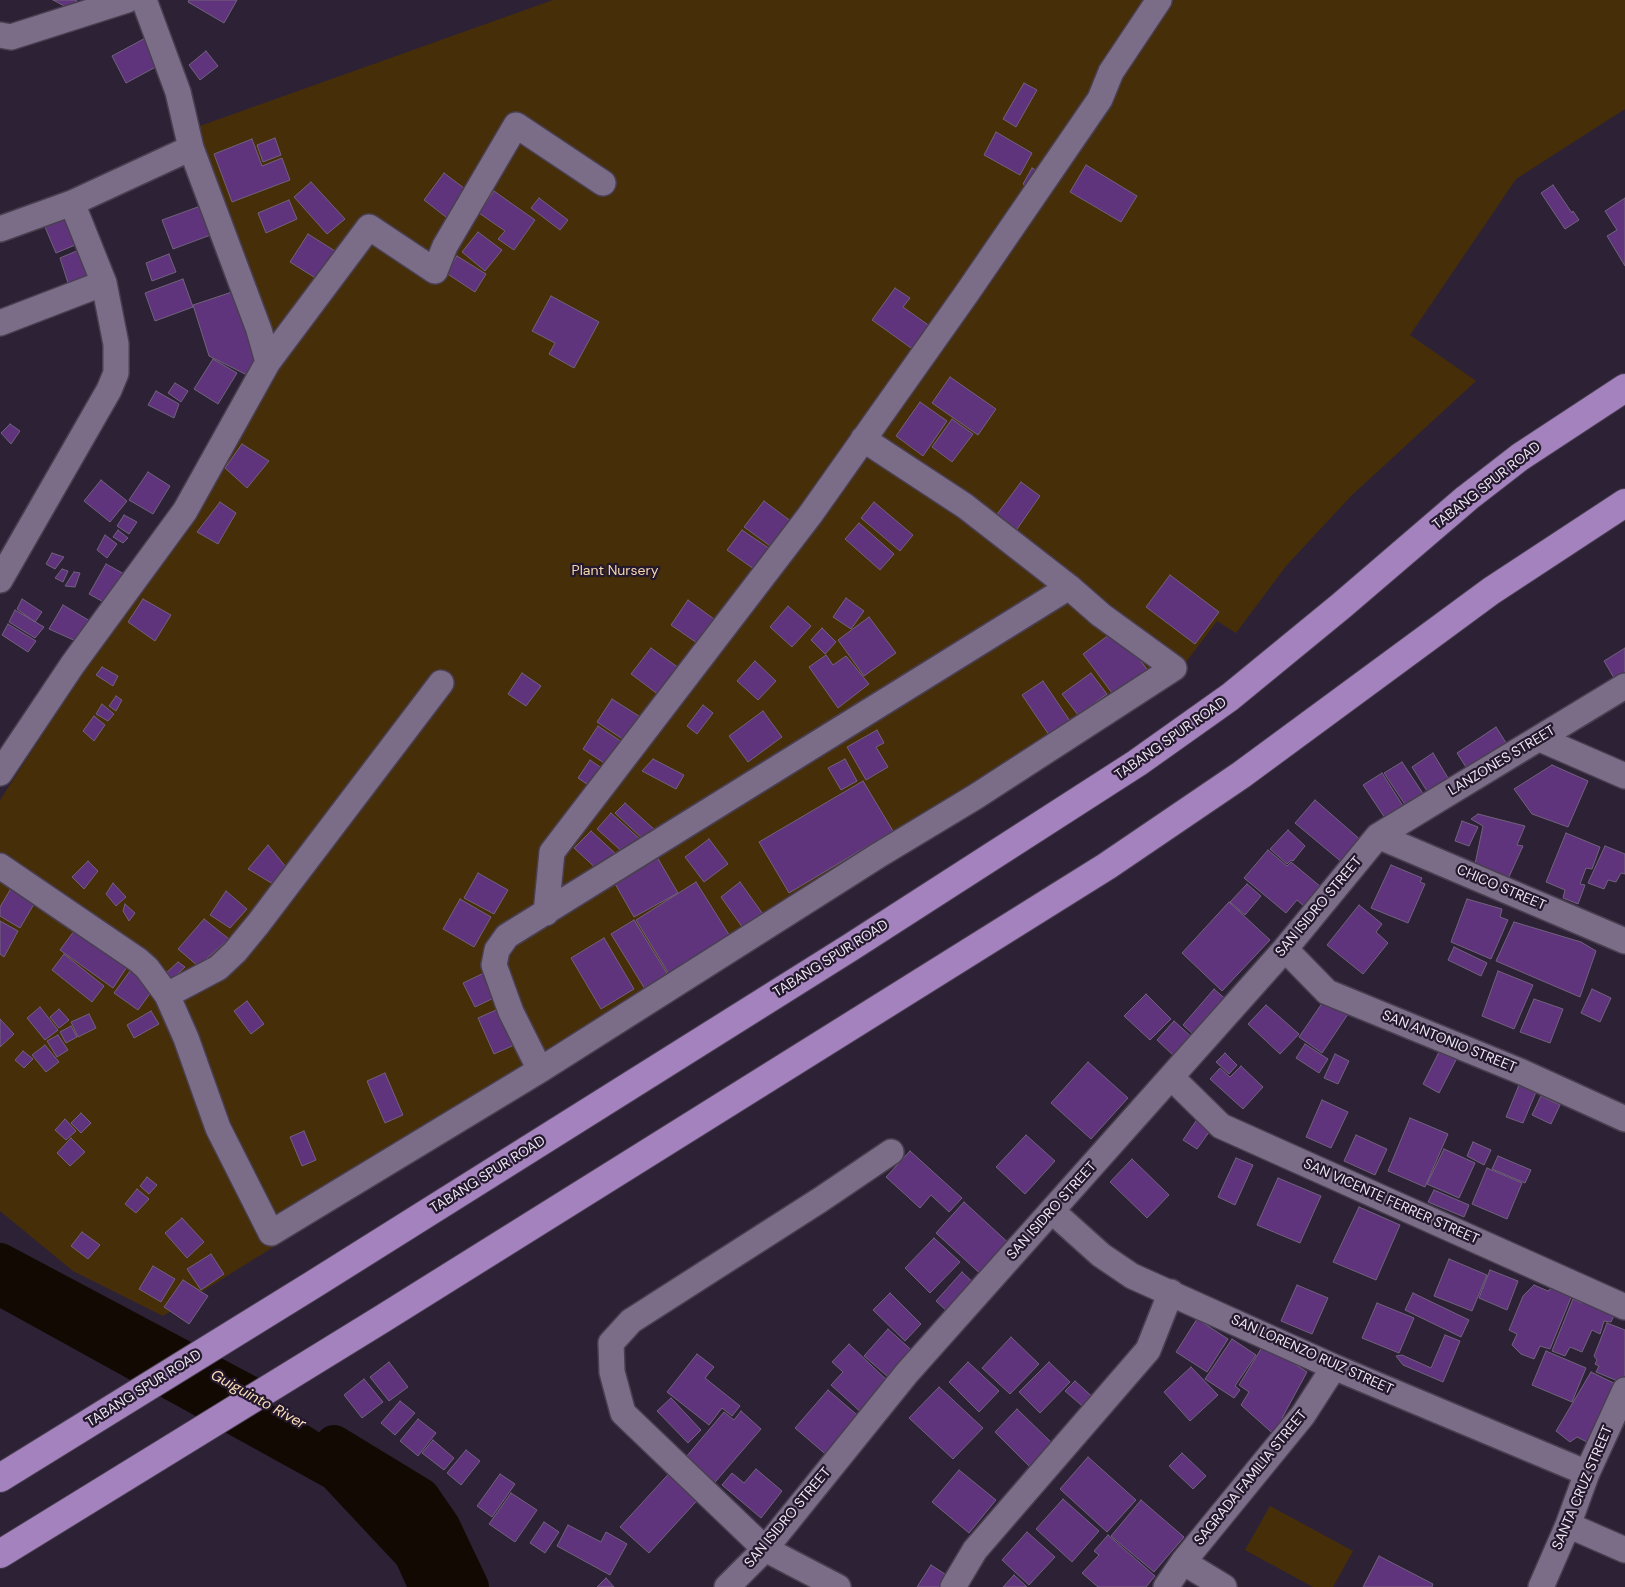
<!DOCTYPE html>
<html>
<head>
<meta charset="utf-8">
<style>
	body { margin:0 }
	canvas { display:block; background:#2d2136 }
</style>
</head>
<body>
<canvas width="1625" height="1587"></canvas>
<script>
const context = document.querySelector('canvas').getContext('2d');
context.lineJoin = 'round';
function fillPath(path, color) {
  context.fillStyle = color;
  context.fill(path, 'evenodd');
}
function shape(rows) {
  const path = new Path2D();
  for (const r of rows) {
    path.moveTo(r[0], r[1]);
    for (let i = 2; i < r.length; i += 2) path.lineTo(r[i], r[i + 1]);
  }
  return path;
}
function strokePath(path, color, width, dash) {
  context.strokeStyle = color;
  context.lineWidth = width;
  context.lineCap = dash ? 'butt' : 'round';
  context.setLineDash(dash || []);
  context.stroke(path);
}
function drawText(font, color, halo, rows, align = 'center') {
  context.font = font + ' "DM Sans",sans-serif';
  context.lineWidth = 4.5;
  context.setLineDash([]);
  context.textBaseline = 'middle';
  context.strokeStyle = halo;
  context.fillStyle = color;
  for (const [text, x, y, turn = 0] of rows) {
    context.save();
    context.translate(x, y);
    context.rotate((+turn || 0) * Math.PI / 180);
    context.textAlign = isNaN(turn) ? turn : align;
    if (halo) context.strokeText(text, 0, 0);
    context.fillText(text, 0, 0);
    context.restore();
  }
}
fillPath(shape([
	[553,0,1625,0,1625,109,1516,179,1410,335,1476,381,1351,496,1286,566,1236,633,1217,621,1165,690,163,1316,73,1271,0,1211,0,800,282,365,197,127],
	[1270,1506,1353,1551,1333,1587,1313,1587,1245,1550]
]), '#462e08');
fillPath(shape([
	[0,1259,68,1302,290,1414,374,1467,427,1518,469,1583,471,1587,407,1587,397,1565,324,1487,0,1308]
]), '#120a02');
strokePath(shape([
	[0,1262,254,1397],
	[334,1444,421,1497,441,1526,470,1587]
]), '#120a02', 38);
const building = shape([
	[53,0,77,0,72,10,53,0],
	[189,0,237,0,224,23,188,2,189,0],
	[151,35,165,62,126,83,112,56,151,35],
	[206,51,218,66,200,80,189,65,206,51],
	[1024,83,1037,90,1016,127,1003,119,1024,83],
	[996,132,1032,153,1020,175,984,155,996,132],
	[275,138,281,155,263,162,257,145,275,138],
	[252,139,262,166,282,158,290,180,232,202,214,154,252,139],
	[1086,165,1137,196,1121,222,1070,192,1086,165],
	[1032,168,1045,175,1035,191,1023,184,1032,168],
	[444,173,472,194,451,221,424,200,444,173],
	[311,182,345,219,327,234,294,197,311,182],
	[1553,185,1572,213,1573,211,1579,220,1565,229,1541,193,1553,185],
	[494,191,535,220,514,250,498,239,505,231,479,213,494,191],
	[539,198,568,220,560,230,531,208,539,198],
	[1625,198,1625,266,1607,236,1617,230,1605,211,1625,198],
	[289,200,297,219,266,233,258,213,289,200],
	[206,204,216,233,173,249,162,220,206,204],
	[70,217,80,243,56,253,45,227,70,217],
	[478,232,502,250,485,271,462,252,478,232],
	[308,234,335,251,317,279,290,262,308,234],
	[86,247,91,275,68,283,60,258,86,247],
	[169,254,176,272,152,281,146,263,169,254],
	[457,256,486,274,475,292,446,273,457,256],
	[183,279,193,307,155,321,145,293,183,279],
	[895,288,910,298,903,307,934,329,918,353,872,320,895,288],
	[241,289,263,357,253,378,209,356,193,305,241,289],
	[551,296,599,322,574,368,549,354,555,343,532,331,551,296],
	[213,359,237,373,218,404,194,389,213,359],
	[950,377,996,409,978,435,932,403,950,377],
	[175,383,188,391,181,402,168,393,175,383],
	[156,391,179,404,174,418,148,405,156,391],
	[920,402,947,421,923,456,896,436,920,402],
	[952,419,973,434,952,462,932,447,952,419],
	[10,424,20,431,11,444,1,433,10,424],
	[242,444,269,461,247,488,225,468,242,444],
	[148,472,170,486,153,514,129,500,148,472],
	[101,480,127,501,110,522,84,501,101,480],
	[1021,482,1040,496,1015,532,995,517,1021,482],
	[764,501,796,525,777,551,744,527,764,501],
	[220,502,236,513,218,544,197,532,220,502],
	[874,502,913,535,900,551,861,518,874,502],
	[124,515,137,522,129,534,117,526,124,515],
	[859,523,894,554,880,570,845,539,859,523],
	[118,530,128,538,123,543,113,537,118,530],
	[742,530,776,553,761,574,727,550,742,530],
	[105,535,117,544,107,558,97,550,105,535],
	[52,553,64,557,55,569,46,564,52,553],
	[106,564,126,575,109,605,89,594,106,564],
	[62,569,68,571,63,582,55,578,62,569],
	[74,572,80,573,75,587,65,586,74,572],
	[1170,575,1219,612,1195,644,1146,607,1170,575],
	[846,598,864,611,851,629,833,617,846,598],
	[22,599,42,612,35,622,17,609,22,599],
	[143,599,171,615,155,641,128,622,143,599],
	[688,600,714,619,697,643,671,625,688,600],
	[63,605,90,621,78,642,49,629,63,605],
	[788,606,811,626,792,647,770,627,788,606],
	[15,610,44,627,35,638,9,622,15,610],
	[869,617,896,653,864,676,838,640,869,617],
	[8,624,36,641,28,652,2,635,8,624],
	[822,628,836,642,825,654,811,640,822,628],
	[1117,629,1149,672,1115,697,1083,654,1117,629],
	[651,648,679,668,659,695,631,674,651,648],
	[1625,648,1625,678,1617,683,1604,661,1625,648],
	[826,655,833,665,846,656,869,684,838,708,809,667,826,655],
	[755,661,776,681,758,700,737,681,755,661],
	[102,667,118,676,113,686,96,675,102,667],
	[522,673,541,686,526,706,508,694,522,673],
	[1091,673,1107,694,1078,715,1062,694,1091,673],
	[1043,681,1072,724,1051,738,1022,695,1043,681],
	[116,696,122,700,116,711,109,706,116,696],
	[612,699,642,718,627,742,597,722,612,699],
	[102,704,114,714,108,721,96,714,102,704],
	[703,705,713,713,697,734,687,726,703,705],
	[763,711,782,737,748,762,729,736,763,711],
	[94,716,105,725,94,741,83,731,94,716],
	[598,726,625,744,610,767,583,749,598,726],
	[1496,727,1510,749,1471,775,1457,753,1496,727],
	[877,730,884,743,876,747,888,767,866,780,847,747,877,730],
	[1433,753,1451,783,1430,796,1412,767,1433,753],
	[653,759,684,775,676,789,642,771,653,759],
	[845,759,857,781,841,790,828,768,845,759],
	[590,760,603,769,591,787,578,778,590,760],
	[1402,762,1426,798,1408,809,1384,773,1402,762],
	[1552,765,1588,781,1568,827,1532,814,1514,789,1552,765],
	[1382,773,1405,809,1387,821,1363,785,1382,773],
	[863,781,893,831,789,893,759,842,863,781],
	[1315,800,1363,842,1344,864,1295,823,1315,800],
	[625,803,655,830,645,841,615,813,625,803],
	[611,813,641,840,627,856,597,829,611,813],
	[1478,814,1525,826,1517,845,1523,846,1508,879,1475,864,1483,826,1471,819,1478,814],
	[1462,821,1478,827,1469,846,1455,841,1462,821],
	[1288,830,1305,846,1293,861,1291,860,1287,864,1270,849,1288,830],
	[591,831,617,855,600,872,574,848,591,831],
	[1566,833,1600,847,1592,869,1586,868,1580,884,1585,885,1578,904,1563,898,1565,890,1546,882,1566,833],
	[709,839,728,864,704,882,685,857,709,839],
	[268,845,286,867,273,884,248,869,268,845],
	[1605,846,1625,854,1625,874,1621,873,1616,882,1608,880,1604,889,1588,883,1605,846],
	[1268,850,1287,866,1291,862,1321,887,1304,906,1297,900,1286,913,1244,878,1268,850],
	[657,857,678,893,634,917,614,882,657,857],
	[88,861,98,871,84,889,72,877,88,861],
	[1391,865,1422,878,1420,882,1425,884,1408,923,1371,908,1391,865],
	[478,873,508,890,494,914,464,898,478,873],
	[696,882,733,941,672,979,636,920,696,882],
	[740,882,765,917,745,931,721,897,740,882],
	[113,883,126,897,116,906,106,894,113,883],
	[1247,884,1261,896,1245,915,1230,902,1247,884],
	[13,885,37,899,20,928,0,916,0,907,13,885],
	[226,891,247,909,230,928,210,915,226,891],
	[460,899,491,917,474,947,443,929,460,899],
	[1467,899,1502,909,1500,917,1508,920,1491,959,1451,942,1467,899],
	[1229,902,1270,940,1222,991,1182,953,1229,902],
	[125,904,135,913,129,921,123,911,125,904],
	[1359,905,1382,924,1376,932,1388,943,1363,974,1327,945,1359,905],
	[204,919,229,939,198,966,178,949,204,919],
	[634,920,671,980,648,994,611,934,634,920],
	[0,921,18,931,4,957,0,954,0,921],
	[1514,922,1581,942,1596,951,1580,997,1496,961,1514,922],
	[77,927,129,964,113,988,60,950,77,927],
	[604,938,634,989,601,1009,571,958,604,938],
	[1454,947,1487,963,1481,976,1448,960,1454,947],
	[64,954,104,986,92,1002,52,970,64,954],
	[178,962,185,967,169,982,164,975,178,962],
	[130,971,154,988,138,1010,114,993,130,971],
	[488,971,500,995,475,1007,463,983,488,971],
	[1498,971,1533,985,1514,1029,1482,1016,1498,971],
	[1214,989,1229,1002,1197,1038,1183,1025,1214,989],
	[1592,989,1611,998,1600,1022,1581,1013,1592,989],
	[1146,994,1171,1019,1150,1040,1124,1016,1146,994],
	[1325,999,1348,1014,1322,1053,1299,1037,1325,999],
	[1534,999,1563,1009,1550,1043,1520,1032,1534,999],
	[247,1001,264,1024,251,1034,234,1011,247,1001],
	[1266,1005,1299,1034,1280,1054,1248,1024,1266,1005],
	[505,1006,521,1042,494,1054,478,1018,505,1006],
	[40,1007,58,1030,45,1040,27,1018,40,1007],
	[59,1009,69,1020,59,1028,50,1017,59,1009],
	[151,1011,159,1024,134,1038,127,1025,151,1011],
	[89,1014,96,1028,78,1037,71,1022,89,1014],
	[0,1019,14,1034,0,1047,0,1019],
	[1174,1021,1194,1039,1176,1058,1157,1040,1174,1021],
	[71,1026,77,1037,66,1043,60,1032,71,1026],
	[58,1035,68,1050,57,1057,47,1041,58,1035],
	[1305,1044,1328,1059,1319,1073,1296,1058,1305,1044],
	[45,1045,59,1062,46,1072,32,1055,45,1045],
	[1441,1048,1458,1056,1439,1093,1423,1084,1441,1048],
	[23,1051,33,1059,24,1068,15,1060,23,1051],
	[1225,1053,1237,1065,1229,1074,1216,1062,1225,1053],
	[1335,1054,1349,1061,1338,1084,1324,1078,1335,1054],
	[1088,1062,1128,1098,1091,1139,1051,1103,1088,1062],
	[1241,1066,1263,1087,1243,1109,1210,1079,1220,1068,1230,1077,1241,1066],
	[385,1073,403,1115,385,1123,367,1081,385,1073],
	[1519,1085,1536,1092,1523,1123,1506,1117,1519,1085],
	[1541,1096,1560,1105,1551,1124,1532,1115,1541,1096],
	[1322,1100,1348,1112,1331,1148,1306,1137,1322,1100],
	[81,1113,91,1123,81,1133,71,1123,81,1113],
	[1198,1118,1212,1128,1197,1149,1183,1140,1198,1118],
	[1410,1118,1448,1134,1425,1187,1388,1171,1410,1118],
	[65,1119,76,1131,66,1140,55,1130,65,1119],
	[304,1131,316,1160,302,1166,290,1137,304,1131],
	[1026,1135,1055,1161,1025,1194,996,1167,1026,1135],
	[1356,1135,1387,1149,1375,1175,1344,1161,1356,1135],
	[71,1138,85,1152,70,1166,57,1153,71,1138],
	[1473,1142,1491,1150,1484,1165,1467,1156,1473,1142],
	[1444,1149,1475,1163,1459,1198,1427,1184,1444,1149],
	[910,1151,962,1198,949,1212,931,1195,920,1208,886,1177,910,1151],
	[1498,1156,1531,1170,1525,1183,1492,1169,1498,1156],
	[1236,1158,1253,1165,1235,1205,1218,1197,1236,1158],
	[1132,1159,1169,1195,1147,1218,1110,1182,1132,1159],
	[1487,1168,1522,1183,1507,1219,1472,1204,1487,1168],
	[147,1177,157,1185,149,1194,140,1186,147,1177],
	[1278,1178,1321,1196,1300,1243,1257,1225,1278,1178],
	[137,1189,149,1199,136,1213,125,1204,137,1189],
	[1434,1190,1469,1205,1464,1217,1428,1202,1434,1190],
	[964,1202,1013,1247,985,1278,936,1233,964,1202],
	[1359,1207,1400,1225,1376,1280,1333,1262,1359,1207],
	[182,1218,204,1242,187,1258,165,1233,182,1218],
	[82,1232,100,1245,88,1259,71,1246,82,1232],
	[934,1238,960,1262,930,1293,905,1268,934,1238],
	[211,1254,224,1274,201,1290,187,1269,211,1254],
	[1449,1259,1487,1275,1472,1311,1434,1296,1449,1259],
	[153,1266,175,1279,161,1302,139,1289,153,1266],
	[1490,1270,1518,1281,1507,1310,1479,1298,1490,1270],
	[962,1272,978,1287,952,1316,936,1301,962,1272],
	[183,1280,208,1296,189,1324,164,1307,183,1280],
	[1297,1285,1328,1298,1312,1334,1281,1321,1297,1285],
	[1534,1285,1548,1291,1552,1288,1572,1295,1550,1349,1540,1346,1534,1359,1521,1354,1512,1345,1517,1334,1509,1330,1523,1296,1534,1285],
	[890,1293,921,1324,905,1341,873,1310,890,1293],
	[1413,1293,1469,1320,1461,1337,1405,1310,1413,1293],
	[1573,1299,1582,1303,1585,1299,1618,1307,1611,1322,1604,1321,1600,1334,1592,1330,1582,1352,1570,1347,1565,1356,1552,1351,1573,1299],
	[1377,1303,1414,1318,1399,1353,1362,1338,1377,1303],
	[1197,1319,1228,1339,1207,1372,1176,1352,1197,1319],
	[1607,1323,1625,1330,1625,1384,1596,1372,1599,1366,1595,1364,1597,1360,1594,1356,1607,1323],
	[888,1329,918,1356,894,1382,864,1356,888,1329],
	[1445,1335,1460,1341,1443,1382,1403,1365,1396,1356,1402,1355,1431,1368,1445,1335],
	[1011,1337,1039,1364,1010,1394,982,1368,1011,1337],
	[1232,1339,1256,1355,1235,1386,1240,1390,1234,1398,1205,1379,1232,1339],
	[849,1344,892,1385,864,1415,831,1385,843,1372,832,1362,849,1344],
	[1264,1344,1307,1372,1282,1418,1292,1428,1279,1439,1241,1405,1249,1392,1239,1385,1264,1344],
	[1546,1351,1586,1368,1572,1402,1532,1385,1546,1351],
	[697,1354,714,1367,705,1378,740,1406,732,1416,722,1408,709,1425,667,1392,697,1354],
	[389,1362,408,1387,389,1401,370,1377,389,1362],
	[968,1362,999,1391,979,1412,949,1382,968,1362],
	[1049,1362,1070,1382,1040,1413,1019,1392,1049,1362],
	[1191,1367,1218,1395,1190,1421,1164,1392,1191,1367],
	[1591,1372,1622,1387,1595,1446,1577,1437,1570,1442,1556,1431,1591,1372],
	[364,1379,383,1402,362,1418,344,1395,364,1379],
	[1075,1381,1097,1401,1088,1411,1065,1391,1075,1381],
	[939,1387,983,1428,953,1459,909,1418,939,1387],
	[828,1390,863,1420,830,1458,795,1428,828,1390],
	[671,1398,701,1430,688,1443,657,1411,671,1398],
	[400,1401,415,1413,395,1435,381,1423,400,1401],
	[1017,1409,1055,1446,1032,1469,995,1432,1017,1409],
	[741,1411,761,1429,710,1488,681,1463,724,1412,734,1420,741,1411],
	[418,1419,436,1433,418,1456,400,1441,418,1419],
	[433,1440,454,1458,444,1470,422,1453,433,1440],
	[466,1450,480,1461,461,1485,447,1473,466,1450],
	[1182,1453,1206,1476,1193,1489,1169,1466,1182,1453],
	[1088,1457,1136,1500,1107,1532,1060,1489,1088,1457],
	[675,1467,704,1493,649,1553,620,1527,675,1467],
	[756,1469,782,1491,761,1518,722,1485,732,1473,744,1483,756,1469],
	[959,1470,996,1500,969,1533,932,1502,959,1470],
	[500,1474,515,1484,492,1517,477,1506,500,1474],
	[511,1493,537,1510,515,1542,489,1524,511,1493],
	[1063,1499,1099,1531,1072,1562,1036,1529,1063,1499],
	[1141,1500,1184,1537,1154,1572,1111,1536,1141,1500],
	[544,1522,559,1532,545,1553,530,1543,544,1522],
	[568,1525,601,1542,606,1532,627,1544,610,1575,557,1546,568,1525],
	[1027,1532,1055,1557,1029,1585,1002,1560,1027,1532],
	[1108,1535,1155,1576,1146,1587,1098,1587,1082,1573,1099,1555,1094,1551,1108,1535],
	[1379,1556,1433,1584,1432,1587,1363,1587,1379,1556],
	[931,1565,948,1576,941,1587,917,1587,931,1565],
	[1014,1575,1027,1587,1003,1587,1014,1575],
	[606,1578,614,1587,597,1587,606,1578]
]);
fillPath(building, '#60347d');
strokePath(building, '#70627b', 1);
const minor = shape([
	[0,35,11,37,127,0],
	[72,203,104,283],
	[0,229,72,203,191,148],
	[0,323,104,283,116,344,116,373,109,390,0,580],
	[268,362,369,227,435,271,445,246,516,125,603,183],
	[1540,739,1625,776],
	[0,773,73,664,185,511,268,362,259,330,191,148,178,92,144,0],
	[1378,836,1625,941],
	[0,866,138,960,147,968,167,995,186,1038,218,1128,271,1233,540,1070,879,855,975,797,1174,668,1101,615,1069,587,965,506,863,439],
	[546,913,552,852,810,515,967,293,1100,99,1111,72,1159,0],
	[1285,949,1327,992,1522,1072,1625,1119],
	[167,995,218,968,235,952,258,924,441,683],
	[540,1070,511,1012,494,965,497,950,507,936,1069,587],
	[1171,1077,1221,1126,1625,1307],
	[1052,1211,1101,1255,1132,1276,1334,1367,1587,1473],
	[1568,1525,1625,1550],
	[1183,1562,1224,1587],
	[727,1587,765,1549,907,1373,1285,949,1378,836,1625,686],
	[838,1587,765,1549,623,1413,612,1372,611,1343,631,1321,820,1200,891,1152],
	[953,1587,975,1550,1148,1350,1171,1292],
	[1166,1587,1183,1562,1303,1415,1334,1367],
	[1541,1587,1568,1525,1587,1473,1625,1390]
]);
const highway = shape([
	[0,1478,314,1284,851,947,1137,763,1230,697,1341,606,1467,498,1520,457,1625,388],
	[0,1554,382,1319,1107,866,1241,775,1491,591,1625,503]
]);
strokePath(minor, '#493f51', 28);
strokePath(highway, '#493f51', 30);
strokePath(minor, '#7b6d87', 25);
strokePath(highway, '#a382bd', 28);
drawText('14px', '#efe7f6', '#23182c', [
	["TABANG SPUR ROAD",1487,486,-38],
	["TABANG SPUR ROAD",1171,739,-35],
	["LANZONES STREET",1502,761,-31],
	["CHICO STREET",1501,888,23],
	["SAN ISIDRO STREET",1319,907,-50],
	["TABANG SPUR ROAD",831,959,-32],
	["SAN ANTONIO STREET",1449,1042,22],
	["TABANG SPUR ROAD",488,1175,-32],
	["SAN VICENTE FERRER STREET",1391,1202,24],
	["SAN ISIDRO STREET",1052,1211,-48],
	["SAN LORENZO RUIZ STREET",1312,1355,24],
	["TABANG SPUR ROAD",144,1389,-32],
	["SAGRADA FAMILIA STREET",1251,1478,-51],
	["SANTA CRUZ STREET",1583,1488,-67],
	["SAN ISIDRO STREET",788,1518,-50]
]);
drawText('14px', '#f3d5ae', '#23182c', [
	["Plant Nursery",615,571]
]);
drawText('italic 15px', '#fddfb8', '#23182c', [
	["Guiguinto River",258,1400,29]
]);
</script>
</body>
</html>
